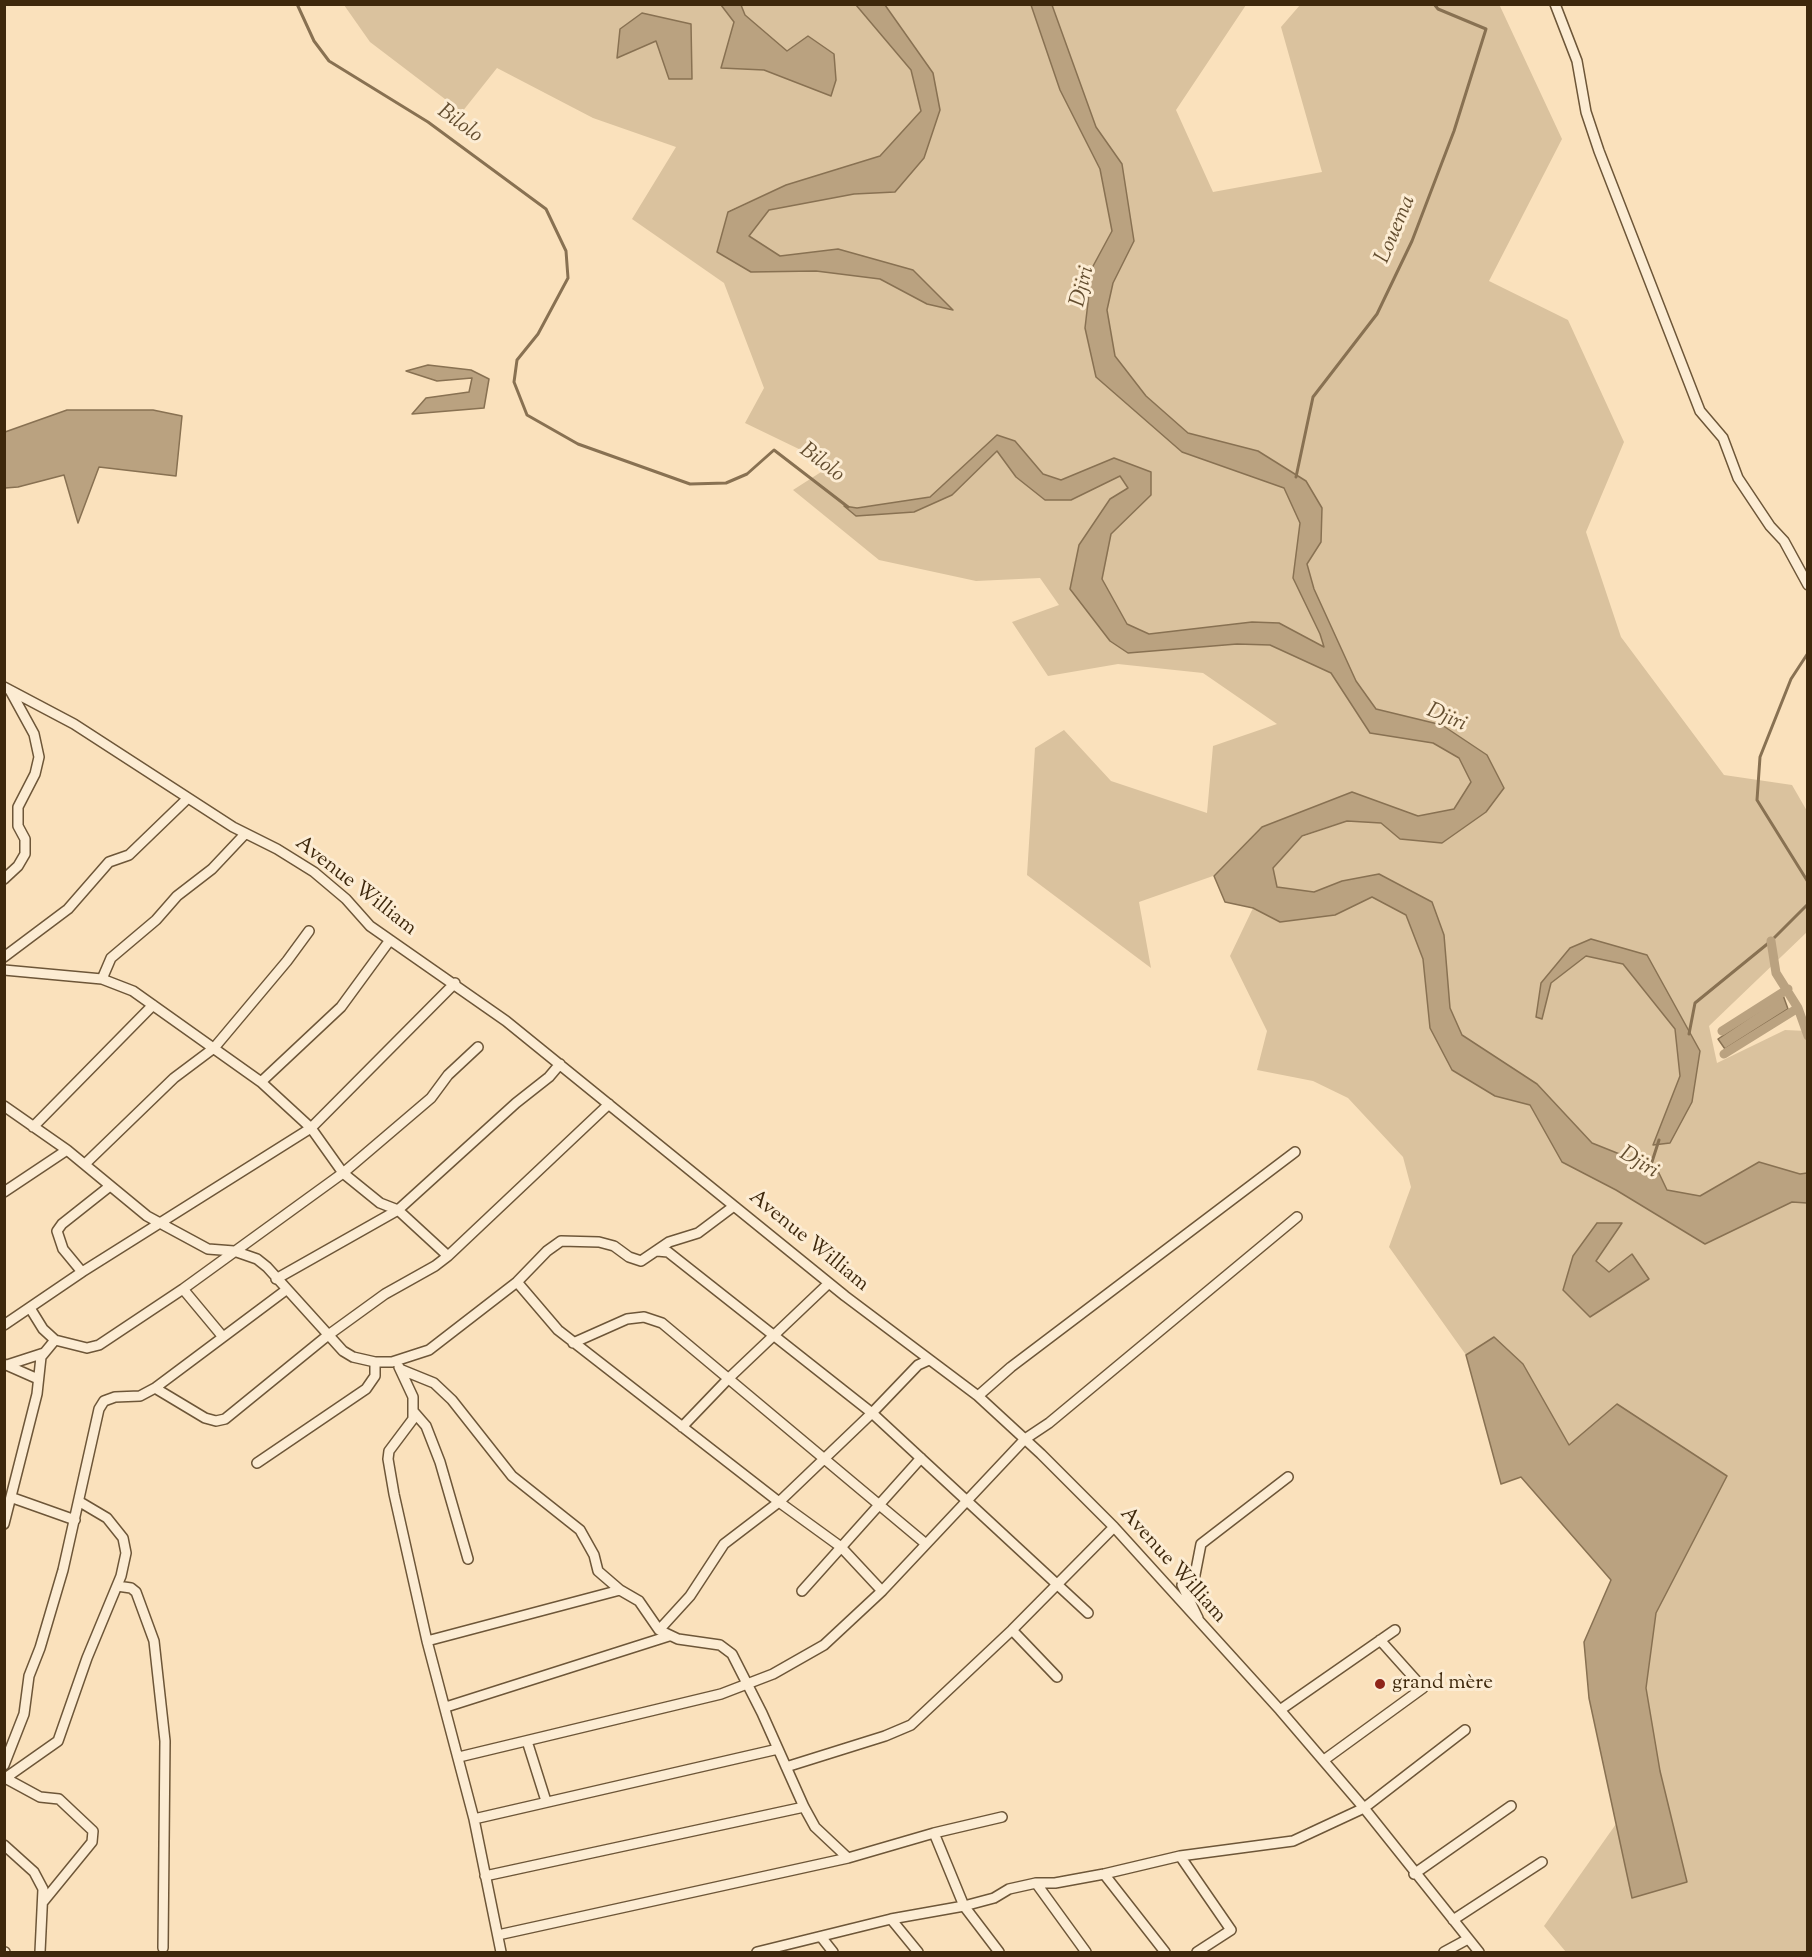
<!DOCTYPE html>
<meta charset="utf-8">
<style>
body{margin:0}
#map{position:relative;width:1812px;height:1957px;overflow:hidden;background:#fae1bc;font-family:"Sorts Mill Goudy",serif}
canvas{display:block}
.frame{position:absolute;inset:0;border:6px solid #3e280c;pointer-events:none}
</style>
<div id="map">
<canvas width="1812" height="1957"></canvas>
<div class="frame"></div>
</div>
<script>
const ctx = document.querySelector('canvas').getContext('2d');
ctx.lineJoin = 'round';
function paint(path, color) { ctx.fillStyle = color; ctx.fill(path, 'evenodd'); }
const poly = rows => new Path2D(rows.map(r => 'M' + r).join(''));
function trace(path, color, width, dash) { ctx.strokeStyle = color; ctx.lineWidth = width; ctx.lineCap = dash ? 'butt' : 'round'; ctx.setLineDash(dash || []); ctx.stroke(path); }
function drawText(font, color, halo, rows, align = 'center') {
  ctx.font = font + ' "Sorts Mill Goudy",serif'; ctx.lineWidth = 6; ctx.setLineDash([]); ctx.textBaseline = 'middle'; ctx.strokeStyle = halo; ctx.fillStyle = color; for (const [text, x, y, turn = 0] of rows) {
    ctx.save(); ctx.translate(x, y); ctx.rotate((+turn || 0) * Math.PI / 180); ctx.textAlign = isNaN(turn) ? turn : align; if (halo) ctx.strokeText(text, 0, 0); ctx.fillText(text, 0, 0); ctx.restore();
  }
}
paint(poly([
 [1499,4,1562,139,1489,281,1568,320,1624,442,1586,532,1621,637,1724,775,1792,785,1807,811,1807,932,1709,1026,1717,1063,1785,1030,1807,1031,1807,1173,1800,1174,1759,1162,1700,1196,1667,1190,1657,1169,1592,1143,1537,1084,1462,1035,1450,1008,1444,935,1342,881,1314,892,1277,887,1273,868,1302,837,1347,821,1381,823,1400,839,1504,787,1487,755,1442,725,1376,709,1356,681,1314,589,1307,564,1321,542,1322,508,1306,481,1258,451,1188,433,1146,396,1115,356,1107,310,1113,283,1134,241,1122,164,1096,127,1052,5,1246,5,1176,110,1213,192,1322,172,1281,27,1300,5],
 [1591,939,1647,955,1700,1051,1653,1144,1680,1076,1675,1029,1623,964,1586,956,1551,983,1542,1019,1541,983],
 [344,5,721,5,734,22,745,68,764,70,831,95,745,15,741,5,856,5,911,70,921,111,880,156,786,185,728,211,717,252,816,271,880,279,927,304,838,249,780,256,748,236,769,210,854,194,895,192,933,73,885,5,1031,5,1060,90,1100,169,1112,231,1092,268,1085,327,1096,377,1182,452,1284,488,1300,523,1293,578,1320,634,1324,648,1279,623,1252,622,1149,634,1127,624,1102,579,1111,534,1151,495,1114,458,1061,480,1043,474,1015,441,997,435,930,497,856,508,846,506,856,516,952,495,997,451,1016,477,1071,500,1120,476,1128,488,1110,499,1079,545,1128,653,1237,644,1270,645,1331,673,1370,733,1433,743,1459,758,1471,782,1454,809,1418,816,1352,792,1262,827,1213,876,1139,902,1151,968,1027,875,1035,748,1064,730,1111,781,1207,813,1213,746,1277,724,1203,673,1118,664,1048,676,1012,622,1059,605,1040,578,976,581,879,560,793,490,832,465,745,423,764,388,724,283,632,219,676,147,593,118,497,68,462,112,370,42],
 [691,24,669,78,656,41,618,58],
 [1372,897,1406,915,1423,959,1430,1028,1495,1096,1530,1105,1562,1162,1616,1190,1705,1244,1792,1202,1807,1203,1807,1952,1566,1952,1544,1926,1616,1824,1632,1898,1660,1771,1646,1688,1656,1613,1727,1476,1569,1445,1523,1364,1494,1338,1466,1355,1389,1247,1411,1187,1403,1157,1348,1098,1313,1081,1257,1070,1267,1031,1230,956,1253,908,1281,922,1335,915],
 [1597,1223,1621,1223,1595,1261,1609,1272,1563,1290,1573,1256]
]), '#dac29e');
const water = poly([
 [721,5,741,5,745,15,787,51,808,36,834,54,836,80,831,96,764,70,721,68,734,22,721,5],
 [856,5,885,5,933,73,940,110,924,158,895,192,854,194,769,210,749,236,780,256,838,249,913,270,953,310,927,304,880,279,816,271,751,272,717,252,728,212,786,185,880,156,921,111,911,70,856,5],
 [1031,5,1052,5,1096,127,1122,164,1134,241,1113,283,1107,310,1115,356,1146,396,1188,433,1258,451,1306,481,1322,508,1321,542,1307,564,1314,589,1356,681,1376,709,1442,725,1487,755,1504,788,1486,812,1442,843,1400,839,1381,823,1347,821,1302,836,1273,868,1277,887,1314,892,1342,881,1379,874,1432,902,1444,935,1450,1008,1462,1035,1537,1084,1592,1143,1657,1169,1667,1190,1700,1196,1759,1162,1800,1174,1807,1173,1807,1203,1792,1202,1705,1244,1616,1190,1562,1162,1530,1105,1495,1096,1452,1070,1430,1028,1423,959,1406,915,1372,897,1335,915,1280,922,1253,908,1225,902,1214,876,1262,827,1352,792,1418,816,1454,809,1471,782,1459,758,1433,743,1370,733,1331,673,1270,645,1237,644,1128,653,1110,641,1070,589,1079,545,1110,499,1128,488,1120,476,1071,500,1045,500,1016,477,997,451,952,495,914,512,856,516,844,506,857,508,930,497,997,435,1015,441,1043,474,1061,480,1114,458,1151,472,1151,495,1111,534,1102,579,1127,624,1149,634,1252,622,1279,623,1324,647,1320,634,1293,578,1300,523,1284,488,1182,452,1096,377,1085,328,1092,268,1112,231,1100,169,1060,90,1031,5],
 [642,13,691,24,692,79,669,79,656,41,617,58,620,29,642,13],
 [428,365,471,370,489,379,484,408,412,414,426,398,469,392,472,378,437,381,406,371,428,365],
 [67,410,153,410,182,416,176,476,99,467,78,523,64,475,18,487,5,488,5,432,67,410],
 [1591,939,1647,955,1700,1051,1692,1102,1670,1143,1653,1145,1680,1076,1675,1029,1623,964,1586,956,1551,983,1542,1019,1536,1017,1541,983,1570,948,1591,939],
 [1783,995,1788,1009,1725,1049,1718,1039,1783,995],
 [1597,1223,1622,1223,1596,1261,1609,1272,1632,1254,1649,1279,1590,1317,1563,1290,1573,1256,1597,1223],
 [1494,1337,1523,1364,1569,1445,1617,1404,1727,1476,1656,1613,1646,1688,1660,1771,1687,1882,1632,1898,1589,1698,1584,1642,1611,1580,1521,1477,1501,1484,1466,1355,1494,1337]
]);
paint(water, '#baa280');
trace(water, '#887152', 1.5);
trace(poly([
 [297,4,314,41,329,61,428,122,546,209,566,251,568,278,538,334,517,360,514,382,527,415,578,444,690,484,726,483,747,474,774,450,848,507],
 [1296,477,1313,397,1377,314,1412,241,1454,131,1486,29,1438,9,1434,4],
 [1808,653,1791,679,1760,757,1757,800,1808,882],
 [1689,1034,1695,1003,1771,941,1808,904],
 [1650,1168,1659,1140]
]), '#887152', 3);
trace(poly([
 [1771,941,1776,973,1798,1008,1808,1036],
 [1722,1031,1788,989],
 [1724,1054,1798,1008]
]), '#baa280', 9);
const street = poly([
 [1555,4,1577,61,1586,112,1599,151,1700,411,1723,438,1738,478,1770,526,1784,541,1808,585],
 [4,687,74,724,233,827,277,849,314,872,346,899,370,926,506,1021,845,1296,978,1396,1041,1454,1114,1527,1280,1710,1364,1808,1479,1952],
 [4,879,18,866,25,854,25,839,18,826,18,807,35,774,39,757,34,734,11,692],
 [4,957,68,909,109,862,129,855,188,798],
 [4,970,102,979,133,991,261,1082,311,1128,343,1173,380,1203,398,1210,448,1256],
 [102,979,111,958,156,920,177,896,212,869,245,834],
 [261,1082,341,1007,390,940],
 [4,1106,67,1150,147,1216,208,1249,234,1251,257,1259,267,1267,343,1351,353,1357,375,1362,392,1362,429,1350,517,1282,547,1251,561,1241,599,1242,614,1246,629,1257,641,1261,669,1242,698,1233,734,1206],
 [33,1127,153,1005],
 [85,1164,174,1078,214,1048,287,961,309,931],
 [4,1192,67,1150],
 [657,1251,668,1252,872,1413,1088,1613],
 [82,1272,63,1249,57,1231,62,1224,110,1186],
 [276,1279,398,1210,516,1103,549,1077,560,1064],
 [517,1282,558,1330,779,1502,841,1547,882,1591],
 [183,1289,223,1337],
 [30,1308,43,1329,55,1340,87,1348,99,1345,183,1289,343,1173,431,1098,448,1075,478,1047],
 [4,1325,82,1272,311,1128,455,983],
 [573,1343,627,1319,644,1317,662,1323,926,1544],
 [4,1364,38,1379],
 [7,1365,44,1353],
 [399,1367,413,1397,413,1419,389,1451,388,1459,394,1494,427,1641,474,1819,501,1952],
 [402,1370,434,1383,452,1400,512,1476,580,1530,594,1555,598,1571,620,1590,639,1601,659,1630,678,1639,720,1645,732,1654,762,1713,804,1807,815,1827,848,1858],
 [155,1388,286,1290],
 [978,1396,1011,1367,1295,1152],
 [413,1411,426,1426,440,1462,468,1559],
 [682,1427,729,1378,829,1283],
 [257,1463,366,1389,375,1376,375,1362],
 [13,1498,75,1520],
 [4,1524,37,1394,41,1357,55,1340],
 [117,1586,131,1588,136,1592,154,1641,165,1741,163,1948],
 [802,1591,921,1458],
 [1198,1618,1182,1585,1194,1580,1201,1544,1288,1477],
 [659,1630,690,1596,724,1544,779,1502,872,1413,918,1365,929,1360],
 [1012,1630,1057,1677],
 [427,1641,620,1590],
 [446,1707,669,1636],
 [1280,1710,1395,1630],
 [527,1741,546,1801],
 [459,1757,721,1694,773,1674,824,1645,882,1591,1025,1439,1049,1423,1297,1217],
 [1324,1760,1423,1688,1380,1640],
 [4,1765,24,1714,29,1676,40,1648,63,1570,99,1409,104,1401,115,1397,140,1396,155,1388,205,1418,216,1421,225,1419,327,1336,385,1294,435,1266,448,1256,609,1104],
 [786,1767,885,1736,911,1725,1012,1630,1114,1527],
 [5,1778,40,1797,59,1799,93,1831,92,1842,43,1902],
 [4,1779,58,1741,87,1658,121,1576,126,1553,123,1538,107,1518,80,1502],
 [474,1819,778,1749],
 [934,1833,964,1906,999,1952],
 [4,1845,34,1872,43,1889,40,1952],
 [1180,1856,1231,1930,1197,1952],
 [1104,1874,1165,1952],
 [1414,1874,1511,1806],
 [485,1876,804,1807],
 [1036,1883,1086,1952],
 [891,1919,918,1952],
 [1453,1920,1542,1862],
 [498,1935,848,1858,934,1833,1002,1817],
 [822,1938,833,1952],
 [4,1952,5,1952],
 [757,1952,891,1919,964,1906,994,1898,1009,1889,1036,1883,1055,1883,1104,1874,1180,1856,1293,1841,1364,1808,1465,1730],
 [1444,1952,1468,1939]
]);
trace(street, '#6d5638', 12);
trace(street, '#fcecd3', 9);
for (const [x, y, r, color] of [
 [1380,1684,6,"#8f2418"]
]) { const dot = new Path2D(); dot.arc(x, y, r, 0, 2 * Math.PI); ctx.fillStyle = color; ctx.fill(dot); trace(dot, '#fcecd3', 2); }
drawText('21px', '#3e280c', '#fcecd3', [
 ["Avenue William",355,887,38],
 ["Avenue William",808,1242,39],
 ["Avenue William",1172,1566,48]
]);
drawText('21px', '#3e280c', '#fcecd3', [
 ["grand mère",1392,1684]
], 'left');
drawText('italic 22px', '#634d2f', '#fcecd3', [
 ["Bilolo",459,125,36],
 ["Louema",1397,230,-67],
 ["Djiri",1084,287,-76],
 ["Bilolo",821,464,37],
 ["Djiri",1446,719,23],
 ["Djiri",1638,1164,31]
]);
</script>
